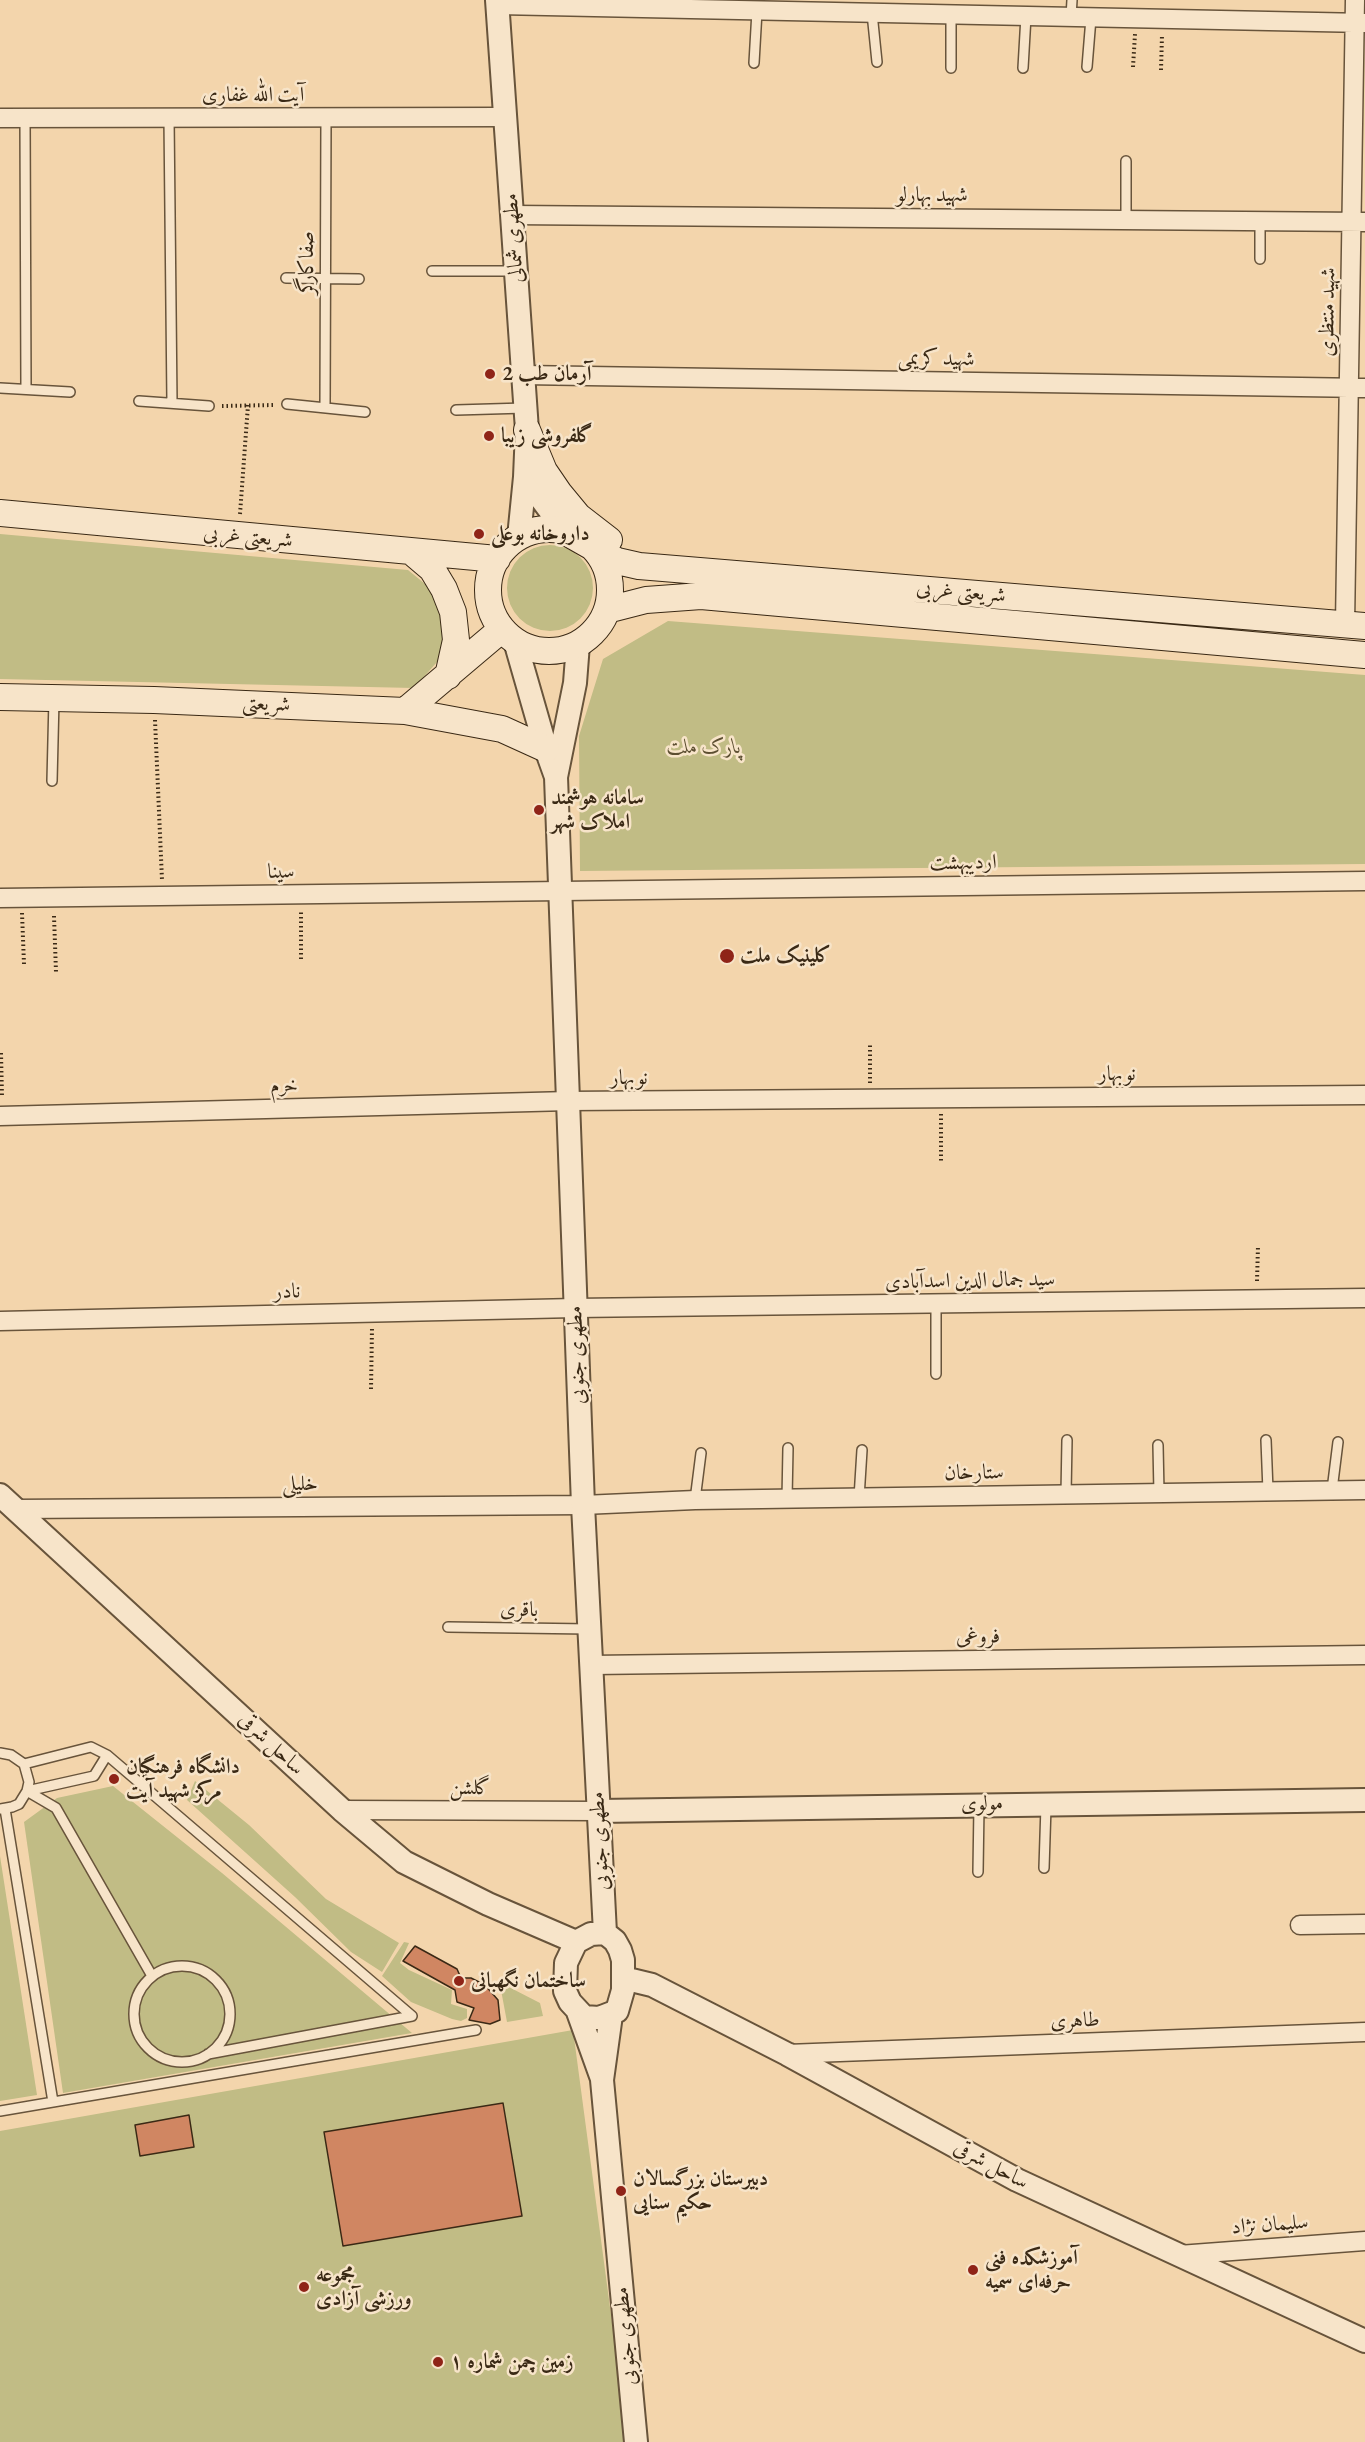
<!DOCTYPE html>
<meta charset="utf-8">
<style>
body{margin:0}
canvas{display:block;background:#f3d5ac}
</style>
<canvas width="1365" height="2442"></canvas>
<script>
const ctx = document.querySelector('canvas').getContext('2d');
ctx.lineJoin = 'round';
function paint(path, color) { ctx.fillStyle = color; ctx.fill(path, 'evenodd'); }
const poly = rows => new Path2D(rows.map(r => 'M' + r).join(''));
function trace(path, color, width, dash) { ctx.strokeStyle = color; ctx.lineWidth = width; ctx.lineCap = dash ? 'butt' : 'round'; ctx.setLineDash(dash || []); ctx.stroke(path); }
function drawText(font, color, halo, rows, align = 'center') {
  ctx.font = font + ' "EB Garamond",Amiri,serif'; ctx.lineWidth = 5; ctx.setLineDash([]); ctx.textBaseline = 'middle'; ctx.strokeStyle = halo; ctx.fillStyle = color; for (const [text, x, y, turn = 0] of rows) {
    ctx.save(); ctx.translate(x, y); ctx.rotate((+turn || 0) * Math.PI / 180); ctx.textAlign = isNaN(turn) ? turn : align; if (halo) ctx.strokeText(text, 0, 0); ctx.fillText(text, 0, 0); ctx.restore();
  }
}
paint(poly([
 [0,534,408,570,446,601,445,653,414,688,0,679],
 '507 588a43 43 0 1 1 86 0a43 43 0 1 1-86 0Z',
 [668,621,1365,675,1365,864,580,871,579,736,603,659],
 [195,1781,249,1825,326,1899,399,1943,382,1972,351,1952,295,1897,187,1800],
 [113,1786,222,1873,412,2033,63,2093,24,1822,57,1798],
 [0,1856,37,2095,0,2101],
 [404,1942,409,1943,400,1963,409,1970,452,1990,451,2004,467,2009,467,2018,461,2021,452,2019,411,2002,382,1976],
 [503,1984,540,2003,543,2016,507,2022,501,1990],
 [573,2030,628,2442,0,2442,0,2131]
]), '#c1bc85');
const building = poly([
 [415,1946,457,1969,461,1978,471,1978,485,1985,498,2000,500,2020,490,2024,469,2020,474,2008,457,2002,455,1990,403,1961,415,1946],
 [503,2103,522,2216,343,2246,324,2132,503,2103],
 [189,2115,194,2147,140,2156,135,2125,189,2115]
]);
paint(building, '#d08662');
trace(building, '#3a2915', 1.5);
const service = poly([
 [872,13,877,62],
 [1071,17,1072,0],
 [754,63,757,11],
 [1087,67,1091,18],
 [951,68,951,14],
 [1023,68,1026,16],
 [25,118,26,389],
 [169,118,172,403],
 [1126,161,1126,220],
 [1260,259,1260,221],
 [432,271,516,271],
 [286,278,359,279],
 [0,388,70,392],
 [139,401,209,406],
 [287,404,365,412],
 [325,408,326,117],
 [456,410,525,408],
 [52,781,54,699],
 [936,1374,936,1304],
 [1266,1440,1268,1491],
 [1158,1445,1159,1493],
 [1332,1490,1338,1442],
 [1066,1494,1067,1440],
 [859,1498,862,1450],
 [787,1499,788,1448],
 [695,1500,701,1453],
 [448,1627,589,1629],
 [0,1753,11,1755,24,1764,29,1782,27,1791,19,1804,12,1807,0,1809],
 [24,1764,91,1747,107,1755,412,2016],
 [27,1791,56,1808,152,1976],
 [27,1791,94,1776,107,1755],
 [5,1809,53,2102],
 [1044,1868,1046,1806],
 [978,1872,979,1806],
 '134 2014a48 48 0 1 1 96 0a48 48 0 1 1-96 0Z',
 [208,2054,412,2016],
 [0,2111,476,2030]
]);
const minor = poly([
 [498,5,1365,23],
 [0,118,505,117],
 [512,215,1365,222],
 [523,375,1365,388],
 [1345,624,1355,0],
 [0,898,1365,881],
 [0,1116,569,1101,1365,1095],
 [0,1321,575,1308,1365,1298],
 [17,1509,583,1505,695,1500,1365,1490],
 [592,1665,1365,1655],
 [342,1810,599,1811],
 [1300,1925,1365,1924],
 [787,2054,1365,2032],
 [1179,2255,1365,2241]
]);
const tertiary = poly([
 [497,0,527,430,525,477],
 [519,537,525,477,566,532],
 [515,641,546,749,556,777,575,683,578,644],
 [556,777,583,1505,605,1933],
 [0,1495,342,1810,404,1862,488,1904,576,1942],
 [599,1811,1365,1800],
 [605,1933,615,1941,620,1950,623,1960,623,1990,617,2011,599,2018,584,2017,570,2002,565,1991,566,1963,576,1942,591,1934,605,1933],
 [623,1978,652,1985,787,2054,1017,2180,1365,2341],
 [578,2012,601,2076],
 [611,2015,602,2080,636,2442]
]);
const secondary = poly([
 [527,430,544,471,559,493,578,516,609,540],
 [0,513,497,559],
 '488 590a61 61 0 1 1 122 0a61 61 0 1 1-122 0Z',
 [566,532,617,561,639,566,1365,626],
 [412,552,432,569,444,589,453,612,456,640,448,676],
 [607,610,646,600,701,596,1365,655],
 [0,697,154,700,405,711,502,629],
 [405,711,502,729,546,749]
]);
trace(service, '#68543b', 12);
trace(minor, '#68543b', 21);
trace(tertiary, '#68543b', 26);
trace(secondary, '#3a2915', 28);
trace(poly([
 [1133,67,1135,34],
 [1161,70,1162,35],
 [222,406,274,405],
 [240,514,248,405],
 [155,720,162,880],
 [22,913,24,964],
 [54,916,56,972],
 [301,959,301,912],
 [1,1053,2,1097],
 [870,1083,870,1044],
 [941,1114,941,1161],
 [1257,1281,1258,1246],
 [371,1389,372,1328]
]), '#3a2915', 4, [1.5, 3]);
trace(service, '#f7e4c9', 9);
trace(minor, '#f7e4c9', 18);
trace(tertiary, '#f7e4c9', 22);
trace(secondary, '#f7e4c9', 26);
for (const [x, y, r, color] of [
 [490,374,6,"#8f2418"],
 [489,436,6,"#8f2418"],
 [479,534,6,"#8f2418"],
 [539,810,6,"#8f2418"],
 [727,956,8,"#8f2418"],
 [114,1779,6,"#8f2418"],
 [459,1981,6,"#8f2418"],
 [621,2191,6,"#8f2418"],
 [973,2270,6,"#8f2418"],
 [304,2287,6,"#8f2418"],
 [438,2362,6,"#8f2418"]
]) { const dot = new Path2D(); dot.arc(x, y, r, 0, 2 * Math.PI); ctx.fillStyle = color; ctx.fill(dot); trace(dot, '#f7e4c9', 2); }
drawText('21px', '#3a2915', '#f7e4c9', [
 ["آیت الله غفاری",253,95],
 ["شهید بهارلو",932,195],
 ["مطهری شمالی",514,238,-94],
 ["صفاکارگر",307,263,-90],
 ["شهید منتظری",1328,312,-89],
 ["شهید کریمی",936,359,1],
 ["شریعتی غربی",248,537,5],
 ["شریعتی غربی",961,592,5],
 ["شریعتی",266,704,2],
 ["اردیبهشت",963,863,-1],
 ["سینا",281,872,-1],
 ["نوبهار",1117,1074],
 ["نوبهار",629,1078],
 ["خرم",284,1086,-2],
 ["سید جمال الدین اسدآبادی",970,1281,-1],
 ["نادر",287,1292,-1],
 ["مطهری جنوبی",577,1355,-92],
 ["ستارخان",974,1473,-1],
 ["خلیلی",300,1484],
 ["باقری",519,1610,1],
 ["فروغی",978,1637,-1],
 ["ساحل شرقی",271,1744,43],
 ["گلشن",470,1788],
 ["مولوی",982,1804,-1],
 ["مطهری جنوبی",600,1841,-93],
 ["طاهری",1075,2021,-2],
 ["ساحل شرقی",991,2165,28],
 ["سلیمان نژاد",1270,2225,-4],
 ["مطهری جنوبی",626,2336,-95]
]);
drawText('bold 21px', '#3a2915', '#f7e4c9', [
 ["آرمان طب 2",502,374],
 ["گلفروشی زیبا",501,436],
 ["داروخانه بوعلی",491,534],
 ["سامانه هوشمند",551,798],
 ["املاک شهر",551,822],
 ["کلینیک ملت",740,956],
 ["دانشگاه فرهنگیان",126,1767],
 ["مرکز شهید آیت",126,1791],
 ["ساختمان نگهبانی",471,1981],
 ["دبیرستان بزرگسالان",633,2179],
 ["حکیم سنایی",633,2203],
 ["آموزشکده فنی",985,2258],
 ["حرفه‌ای سمیه",985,2282],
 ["مجموعه",316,2275],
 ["ورزشی آزادی",316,2299],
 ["زمین چمن شماره ۱",450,2362]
], 'left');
drawText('italic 21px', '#5c4e31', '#f7e4c9', [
 ["پارک ملت",704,747]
]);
</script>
